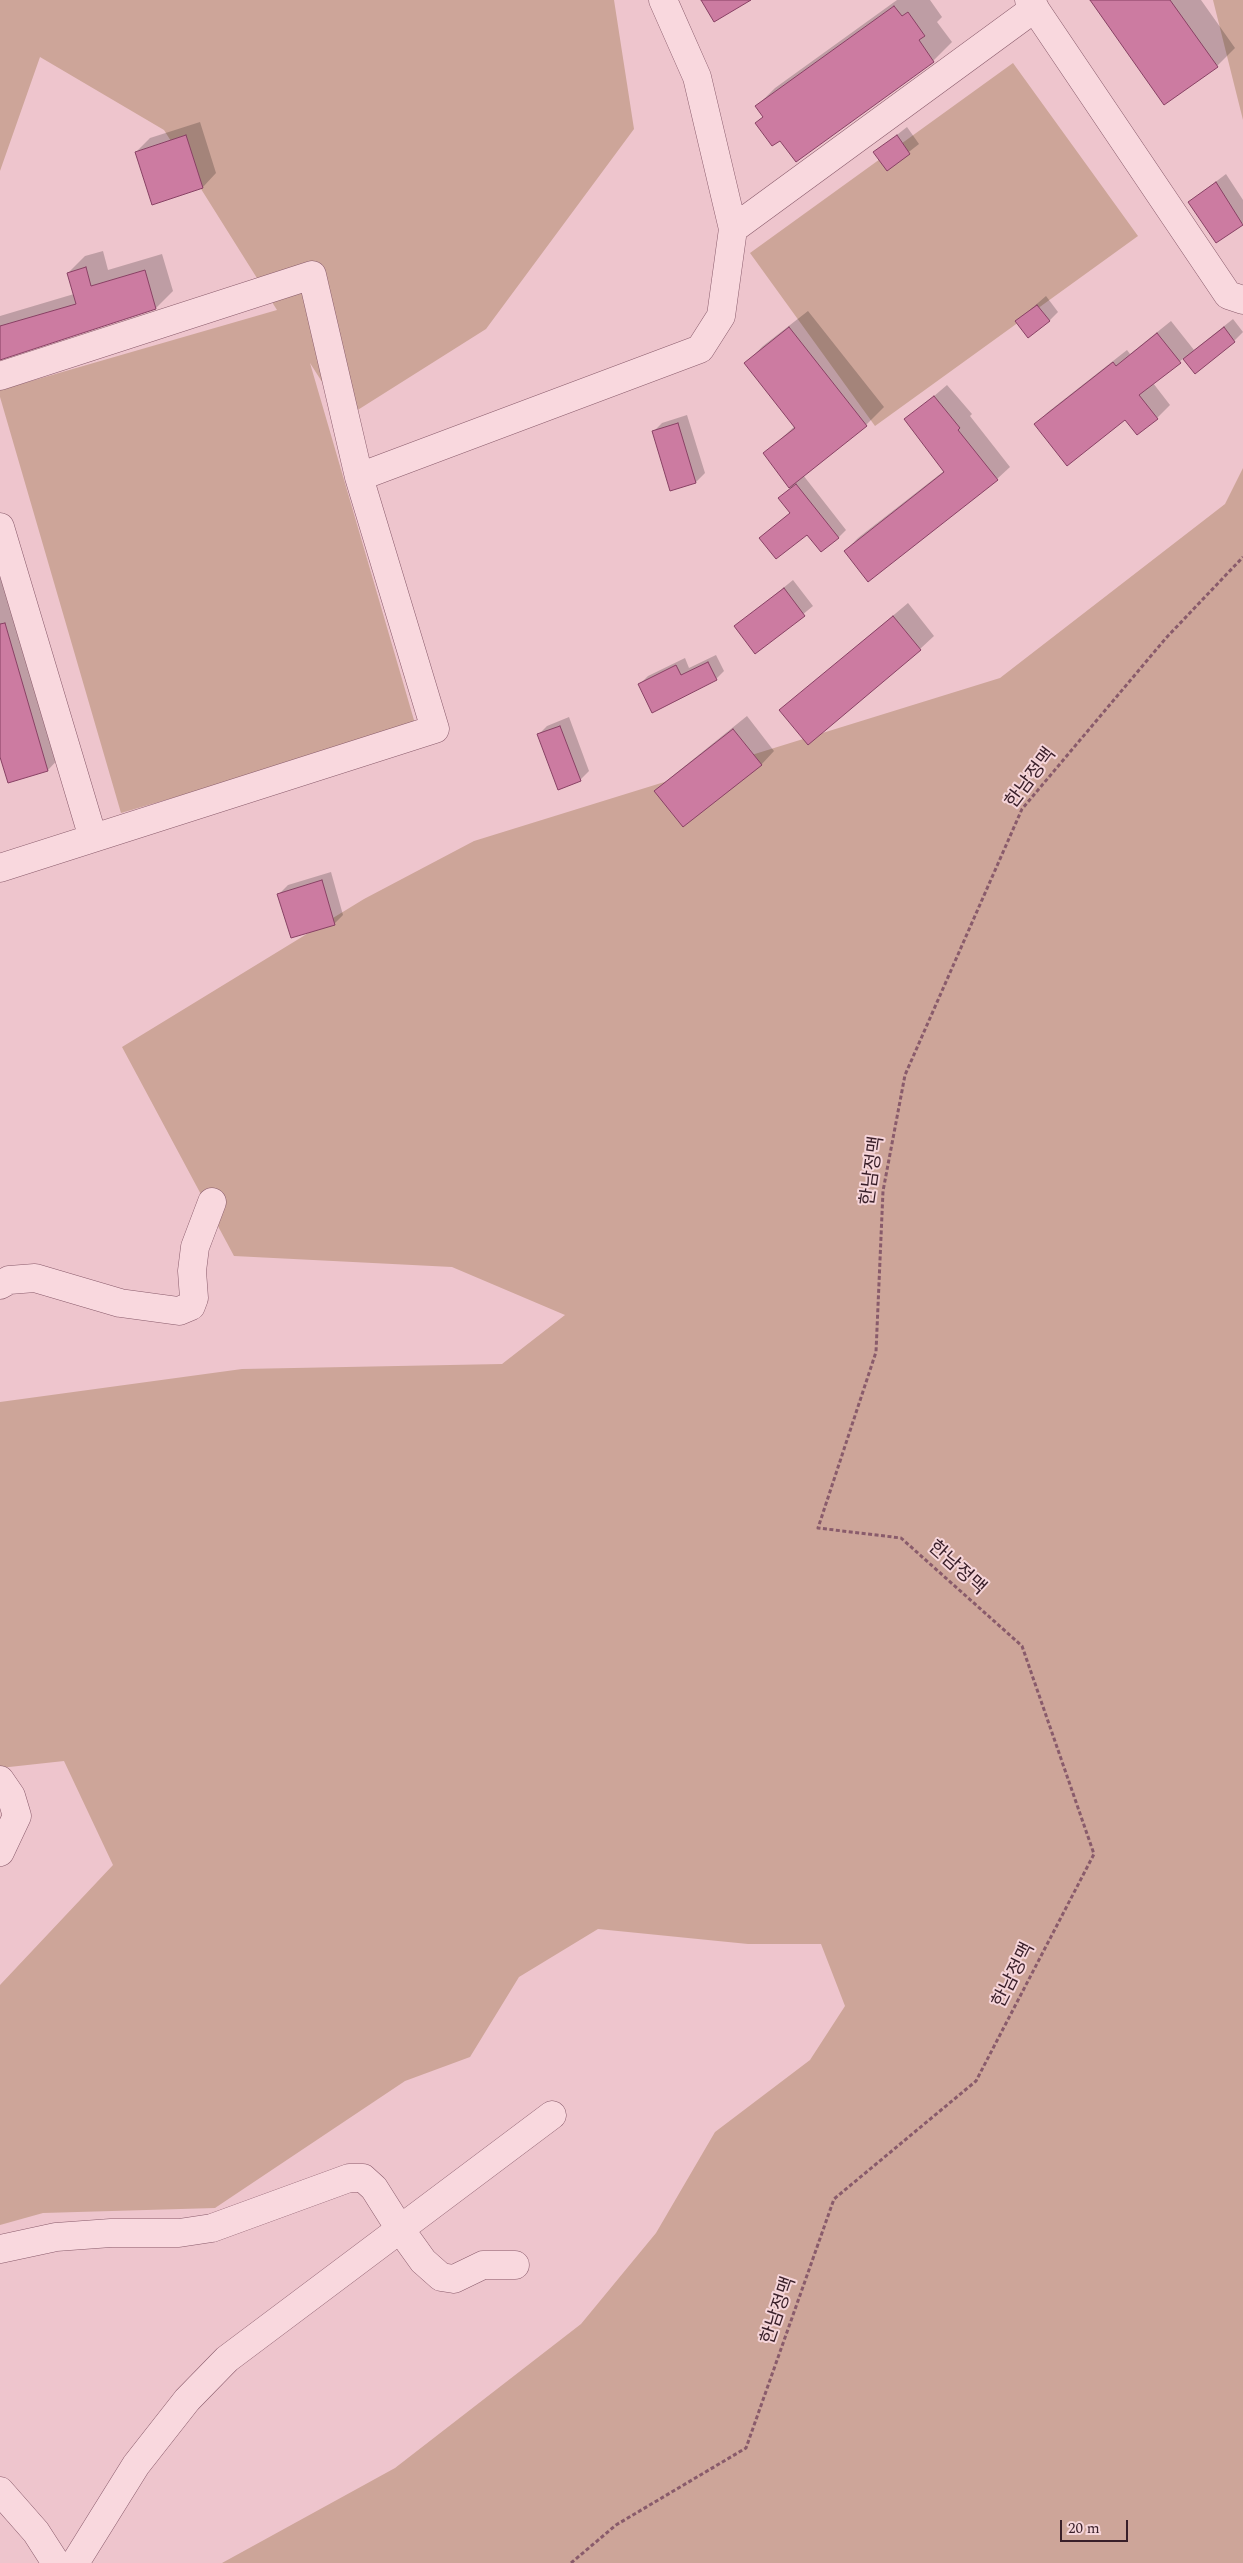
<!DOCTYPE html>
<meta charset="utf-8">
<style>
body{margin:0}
#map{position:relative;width:1243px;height:2563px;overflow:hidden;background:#eec5cd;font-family:Spectral,serif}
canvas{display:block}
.scale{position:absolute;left:1060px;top:2520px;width:68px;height:22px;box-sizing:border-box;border:2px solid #391f29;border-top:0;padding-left:6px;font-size:15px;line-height:18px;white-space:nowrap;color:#391f29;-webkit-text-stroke:4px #f6d5da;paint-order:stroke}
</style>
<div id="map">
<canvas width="1243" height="2563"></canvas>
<div class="scale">20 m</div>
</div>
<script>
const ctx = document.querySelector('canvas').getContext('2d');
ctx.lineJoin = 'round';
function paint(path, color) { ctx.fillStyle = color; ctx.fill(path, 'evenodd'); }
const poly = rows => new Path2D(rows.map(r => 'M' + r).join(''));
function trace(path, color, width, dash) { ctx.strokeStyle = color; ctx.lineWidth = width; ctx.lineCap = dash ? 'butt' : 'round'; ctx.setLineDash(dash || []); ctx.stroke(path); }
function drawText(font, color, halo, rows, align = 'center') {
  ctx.font = font + ' Spectral,"Noto Sans KR",serif'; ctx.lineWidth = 4; ctx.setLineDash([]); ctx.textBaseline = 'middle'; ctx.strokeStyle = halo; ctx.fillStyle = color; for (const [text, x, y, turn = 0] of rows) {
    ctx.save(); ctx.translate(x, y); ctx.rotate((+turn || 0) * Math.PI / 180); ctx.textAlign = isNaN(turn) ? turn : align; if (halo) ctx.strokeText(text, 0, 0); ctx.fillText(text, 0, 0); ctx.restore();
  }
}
paint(poly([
 [0,0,614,0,634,129,486,329,345,418,310,363,416,727,121,813,0,397,0,390,277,310,164,130,40,57,0,171],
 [1213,0,1243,0,1243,120],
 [1013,63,1138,236,875,426,750,253],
 [1243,468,1243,2563,222,2563,395,2468,581,2324,656,2233,715,2132,810,2060,845,2006,821,1944,748,1944,598,1929,519,1977,470,2057,405,2081,215,2208,43,2213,0,2225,0,1985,113,1865,64,1761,0,1768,0,1402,242,1369,502,1364,565,1315,452,1267,234,1256,122,1047,364,899,474,841,1000,678,1225,504]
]), '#cda599');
paint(poly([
 [897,0,930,0,942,17,937,22,952,42,933,61,796,160,780,139,757,123,764,116,757,106,775,88],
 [1101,0,1201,0,1235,48,1217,66],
 [200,122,216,173,203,187,136,152,150,138],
 [907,127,919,144,887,169,875,152],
 [1226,174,1243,200,1243,223,1216,242,1189,202],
 [103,251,108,270,162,254,173,291,156,308,0,358,0,316,74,294,68,273,85,256],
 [1046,296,1058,312,1049,321,1016,322],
 [808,311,884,407,866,425,803,475,846,530,838,538,807,533,761,538,791,512,780,498,790,488,765,453,795,426,746,363,763,346],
 [1233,319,1243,332,1234,341,1195,372,1184,358,1153,383,1170,405,1157,418,1036,424,1048,412,1127,350,1130,354,1171,321,1194,350],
 [947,385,972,414,970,416,1010,467,997,479,845,551,858,538,944,471,906,420],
 [687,415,705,473,696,482,653,432,662,423],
 [0,532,64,753,48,770,0,753],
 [793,580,813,606,756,653,735,627],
 [908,603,934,636,920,649,781,710],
 [716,655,724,671,716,679,640,684,648,676,685,658,689,668],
 [747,716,774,751,761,765,656,791,670,778],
 [569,717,589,771,580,780,538,735,547,726],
 [331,872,343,915,334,924,279,894,288,885]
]), '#0003');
const building = poly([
 [701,0,751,0,714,22,701,0],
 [1090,0,1170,0,1218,67,1164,105,1090,0],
 [894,6,902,16,908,12,925,36,919,40,934,62,796,162,780,141,772,146,755,123,763,117,755,106,894,6],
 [186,135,203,188,152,205,135,152,186,135],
 [897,135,910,154,887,171,873,152,897,135],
 [1216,182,1243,225,1216,243,1188,202,1216,182],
 [86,267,91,286,145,270,156,309,0,360,0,326,76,304,67,273,86,267],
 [1037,305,1050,321,1028,338,1015,321,1037,305],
 [789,327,867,426,789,488,763,453,795,428,744,363,789,327],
 [1224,327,1235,342,1195,374,1183,359,1224,327],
 [1157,333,1181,363,1139,395,1158,419,1137,435,1125,420,1067,466,1034,424,1113,362,1116,366,1157,333],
 [934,396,960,428,958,430,998,480,868,582,844,551,944,472,904,419,934,396],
 [678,423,696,483,670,491,652,431,678,423],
 [796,484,839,538,821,552,807,535,776,559,759,538,790,513,778,498,796,484],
 [784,588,805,616,755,654,734,626,784,588],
 [893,616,921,650,808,745,779,710,893,616],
 [5,623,48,771,8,783,0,757,0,624,5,623],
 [708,662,717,680,652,713,638,684,676,665,681,675,708,662],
 [560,726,581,781,558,790,537,734,560,726],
 [733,729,762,765,683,827,654,791,733,729],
 [322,880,335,925,291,938,277,894,322,880]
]);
paint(building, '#cc7ba1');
trace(building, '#884164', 1);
const minor = poly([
 [1029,0,1228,295,1243,300],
 [733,229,1035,8],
 [0,376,312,275,359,477,435,729,0,868],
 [359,477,700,349,721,316,733,229,697,77,663,0],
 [0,527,93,838],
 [0,1285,9,1280,35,1278,120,1303,179,1311,191,1306,194,1298,192,1271,195,1247,212,1202],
 [0,1780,11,1796,17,1816,0,1852],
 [0,2249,56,2237,111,2233,179,2233,212,2228,349,2178,363,2178,374,2188,400,2229,423,2261,441,2277,454,2279,483,2265,515,2265],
 [0,2491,36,2532,56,2563],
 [75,2563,136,2465,187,2400,227,2359,552,2115]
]);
trace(minor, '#895b6b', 29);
trace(poly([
 [571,2563,616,2525,746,2448,834,2199,976,2081,1094,1854,1022,1646,901,1538,818,1528,876,1352,883,1191,905,1075,1022,809,1166,638,1243,557]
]), '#895b6b', 3, [4, 2.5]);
trace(minor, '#f9d8de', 28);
drawText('19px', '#391f29', '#f6d5da', [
 ["한남정맥",1032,779,-53],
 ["한남정맥",874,1171,-82],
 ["한남정맥",956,1569,42],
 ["한남정맥",1015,1976,-63],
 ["한남정맥",780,2311,-71]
]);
</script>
